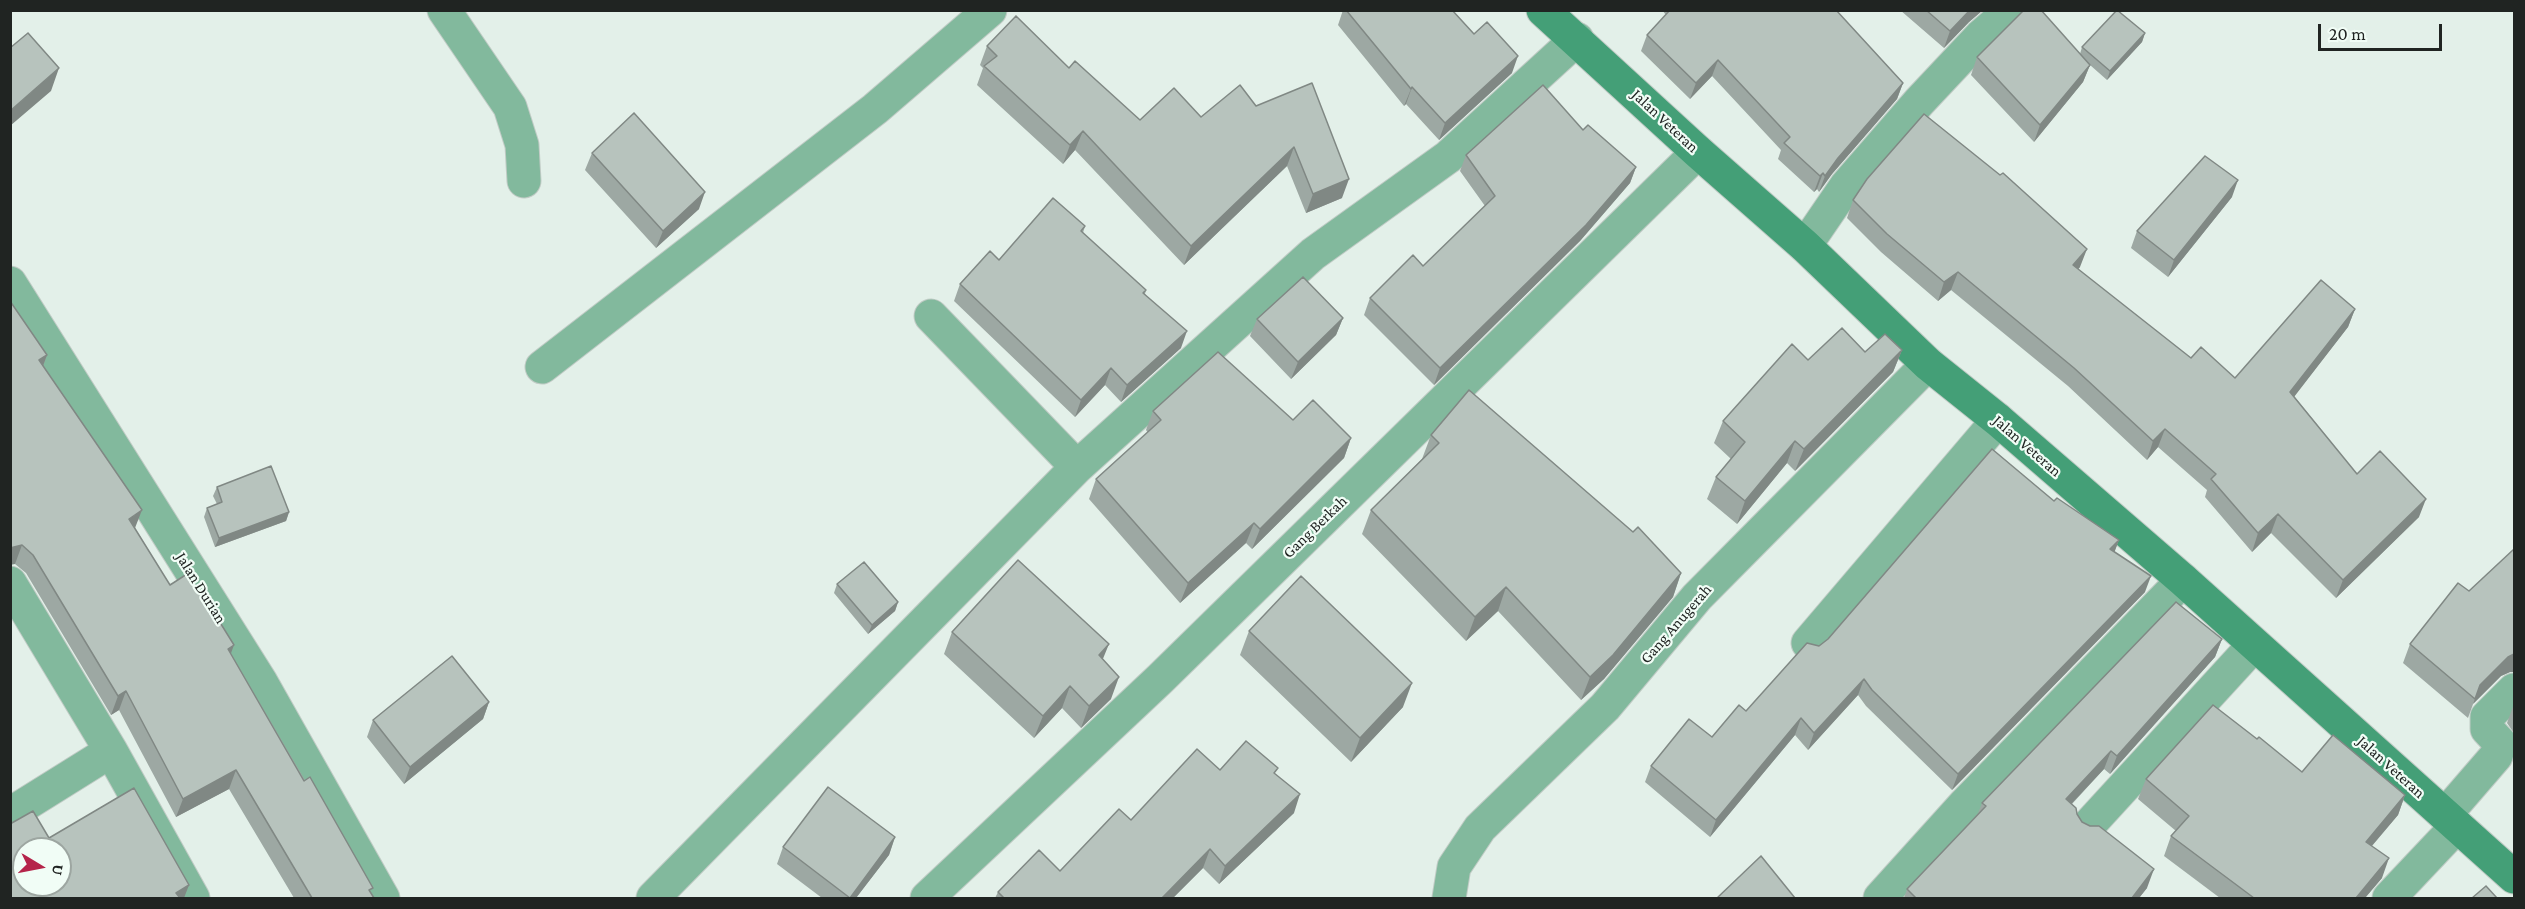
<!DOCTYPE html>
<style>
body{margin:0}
#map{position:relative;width:2525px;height:909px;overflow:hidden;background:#e3f0e9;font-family:"Crimson Pro",serif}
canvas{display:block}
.frame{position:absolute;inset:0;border:12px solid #202422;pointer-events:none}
.north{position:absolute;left:12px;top:837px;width:60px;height:60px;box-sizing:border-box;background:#f1fdf6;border:2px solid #9da6a1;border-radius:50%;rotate:100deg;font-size:16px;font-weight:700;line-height:24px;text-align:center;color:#202422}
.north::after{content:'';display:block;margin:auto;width:21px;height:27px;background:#b5244a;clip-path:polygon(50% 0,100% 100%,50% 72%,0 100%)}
.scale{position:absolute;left:2318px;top:24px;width:124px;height:27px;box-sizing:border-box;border:3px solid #202422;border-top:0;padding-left:8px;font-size:18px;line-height:21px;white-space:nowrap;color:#202422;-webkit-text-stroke:4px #f1fdf6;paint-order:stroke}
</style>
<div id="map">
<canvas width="2525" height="909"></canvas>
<div class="frame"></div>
<div class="north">U</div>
<div class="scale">20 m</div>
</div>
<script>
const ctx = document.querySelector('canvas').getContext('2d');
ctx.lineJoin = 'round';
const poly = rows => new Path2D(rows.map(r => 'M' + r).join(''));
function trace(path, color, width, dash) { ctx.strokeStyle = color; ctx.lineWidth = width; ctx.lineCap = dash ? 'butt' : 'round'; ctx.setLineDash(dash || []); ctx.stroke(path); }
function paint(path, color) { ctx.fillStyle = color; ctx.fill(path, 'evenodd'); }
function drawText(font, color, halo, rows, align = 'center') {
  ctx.font = font + ' "Crimson Pro",serif'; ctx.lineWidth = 4.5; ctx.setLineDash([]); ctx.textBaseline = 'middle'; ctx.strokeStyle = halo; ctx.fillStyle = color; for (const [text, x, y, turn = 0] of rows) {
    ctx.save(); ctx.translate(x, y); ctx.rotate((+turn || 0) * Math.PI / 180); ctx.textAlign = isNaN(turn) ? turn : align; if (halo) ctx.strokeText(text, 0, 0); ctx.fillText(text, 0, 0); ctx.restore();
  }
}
const street = poly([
 [444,10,510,107,522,145,524,181],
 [1805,246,1846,186,1919,102,1981,36,2011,10],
 [10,283,261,682,383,898],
 [931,316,1077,467],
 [542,367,875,109,990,10],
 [10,583,111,751,193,898],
 [1808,643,1998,420],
 [10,814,111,751],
 [2445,815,2496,756,2500,743,2487,729,2487,717,2514,690],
 [2088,826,2254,645],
 [653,898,1077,467,1313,254,1448,157,1577,39],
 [927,898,1160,679,1698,152],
 [1449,898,1454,867,1480,828,1605,707,1697,597,1928,364],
 [1880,898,1964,805,2183,580],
 [2389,898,2457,826]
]);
const secondary = poly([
 [1543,10,1698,152,1805,246,1928,364,1998,420,2183,580,2514,877]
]);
trace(street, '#c0cbc5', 35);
trace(secondary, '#c0cbc5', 35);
trace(street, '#82b99d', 33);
trace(secondary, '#449f77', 33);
paint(poly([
 [1343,10,1452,10,1474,34,1512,73,1439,140,1406,104,1404,106,1338,25],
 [1662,10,1836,10,1903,83,1897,99,1832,174,1819,192,1817,189,1814,192,1778,159,1781,150,1712,76,1690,99,1641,51,1647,35,1666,15],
 [1900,10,1983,10,1969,22,1944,48],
 [2145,33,2142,42,2107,80,2090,65,2083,82,2034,142,1971,75,1977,57,2080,54,2082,47],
 [987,46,1069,68,1140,120,1201,117,1256,106,1342,198,1306,213,1287,166,1184,265,1075,150,1063,164,977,85,983,68,980,65],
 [1583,130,1636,167,1630,183,1580,241,1434,385,1364,315,1370,298,1423,266,1485,206,1460,171,1466,155],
 [592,153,699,209,656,248,585,170],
 [2232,197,2168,277,2131,248,2137,231],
 [1853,200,2080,267,2078,269,2191,358,2235,378,2355,309,2348,327,2294,396,2357,474,2419,517,2336,598,2271,533,2252,552,2205,497,2207,490,2158,447,2147,460,2068,386,1951,290,1938,301,1881,252,1847,218],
 [1085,226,1083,233,1146,290,1145,294,1181,348,1121,402,1105,385,1075,417,954,301,960,284,999,260],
 [10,301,47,355,43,366,135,528,170,585,231,654,374,898,294,898,229,789,176,817,119,710,111,715,26,573,15,564],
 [1343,318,1336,335,1291,379,1250,336,1257,319],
 [1902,350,1893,372,1795,471,1787,463,1737,524,1707,499,1716,477,1731,459,1714,443,1723,421,1865,352],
 [1153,411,1293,420,1351,438,1344,458,1252,549,1246,543,1180,603,1089,499,1096,479,1148,433,1146,430],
 [1431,435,1681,573,1673,597,1604,679,1581,700,1498,611,1466,641,1362,534,1371,510,1422,459],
 [217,487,289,512,286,521,215,547,204,517,207,508,217,504,213,496],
 [2054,501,2119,540,2114,552,2145,592,1952,790,1866,706,1858,695,1808,750,1795,735,1710,837,1645,782,1651,766,1712,737,1746,711,1819,646],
 [837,584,898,602,895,611,868,634,834,593],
 [2469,591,2514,672,2510,672,2501,676,2473,704,2468,718,2403,663,2410,644],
 [1249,631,1403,707,1351,762,1240,655],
 [952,632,1103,660,1111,699,1081,728,1062,708,1034,738,944,654],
 [2222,639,2215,657,2110,774,2104,769,2072,804,2082,822,2147,888,2139,898,1904,898,1907,889,1977,816,1982,803],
 [489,702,483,719,404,784,367,737,373,720],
 [2514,704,2514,733,2507,723],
 [2257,739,2302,772,2405,795,2398,815,2372,846,2382,878,2365,898,2220,898,2164,856,2171,836,2176,831,2138,799,2146,779],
 [1220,770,1276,774,1294,813,1219,884,1203,868,1173,898,995,898,998,892,1060,871,1131,820],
 [895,837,889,855,856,898,822,898,777,864,783,847]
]), '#9da8a3');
paint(poly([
 [1970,10,1983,10,1969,22,1944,48,1950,31],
 [2145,33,2142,42,2107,80,2110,71],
 [1518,56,1512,73,1439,140,1445,123],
 [1718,60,1712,76,1690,99,1696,83],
 [2090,65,2083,82,2034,142,2040,125],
 [59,68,51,91,10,126,10,111],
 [1903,83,1897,99,1832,174,1819,192,1825,176,1838,158],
 [1412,87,1406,104,1404,106,1411,89],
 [1083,131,1075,150,1063,164,1070,145],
 [1294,147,1287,166,1184,265,1191,246],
 [1636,167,1630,183,1580,241,1434,385,1440,368],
 [1823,173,1817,189,1814,192,1820,176],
 [1349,179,1342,198,1306,213,1313,194],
 [2238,180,2232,197,2168,277,2174,260],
 [705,192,699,209,656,248,663,231],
 [2087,249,2080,267,2066,283,2073,265],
 [1958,272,1951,290,1938,301,1944,282],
 [2355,309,2348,327,2284,410,2290,392],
 [1343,318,1336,335,1291,379,1298,362],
 [1187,331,1181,348,1121,402,1127,385],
 [1902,350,1893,372,1795,471,1804,449],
 [47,355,40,374,39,360],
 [1111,368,1105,385,1075,417,1081,400],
 [2165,429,2158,447,2147,460,2153,441],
 [1351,438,1344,458,1252,549,1260,529],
 [1795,441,1787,463,1737,524,1745,501],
 [2426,499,2419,517,2336,598,2343,580],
 [142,510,135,528,129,519],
 [289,512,286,521,215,547,219,538],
 [2278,514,2271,533,2252,552,2258,533],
 [1254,523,1246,543,1180,603,1188,583],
 [2119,540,2113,556,2110,549],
 [22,545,15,564,10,565,10,548],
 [1681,573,1673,597,1604,679,1581,700,1590,677],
 [2151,576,2145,592,1952,790,1958,774],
 [1506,587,1498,611,1466,641,1475,617],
 [898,602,895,611,868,634,872,625],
 [2222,639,2215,657,2110,774,2117,756],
 [1109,644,1100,666,1099,655],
 [234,645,227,664,228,649],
 [2514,654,2514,672,2510,672,2501,676,2473,704,2468,718,2480,685,2508,657],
 [1119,677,1111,699,1081,728,1089,706],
 [1864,679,1858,695,1808,750,1814,733],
 [1412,683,1403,707,1351,762,1360,738],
 [1070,686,1062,708,1034,738,1043,716],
 [126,691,119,710,111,715,118,696],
 [489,702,483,719,404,784,410,767],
 [1801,718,1795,735,1710,837,1716,820],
 [2111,751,2104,769,2059,817,2066,799],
 [236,770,229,789,176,817,183,799],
 [1300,794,1294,813,1219,884,1225,866],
 [2405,795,2398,815,2358,862,2366,842],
 [895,837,889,855,856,898,849,898],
 [1210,849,1203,868,1173,898,1162,898],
 [2389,858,2382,878,2365,898,2356,898],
 [2154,869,2147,888,2139,898,2132,898],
 [189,885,184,898,174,898,176,893]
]), '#808884');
const building = poly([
 [1346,10,1452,10,1474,34,1487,22,1518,56,1445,123,1412,87,1411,89,1346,10],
 [1670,10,1836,10,1903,83,1838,158,1825,176,1823,173,1820,176,1784,143,1790,137,1718,60,1696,83,1647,35,1670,10],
 [1926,10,1970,10,1950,31,1926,10],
 [2024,10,2041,10,2090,65,2040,125,1977,57,2024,10],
 [2117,10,2145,33,2110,71,2082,47,2117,10],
 [1016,16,1069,68,1075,61,1140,120,1174,88,1201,117,1240,85,1256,106,1312,83,1349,179,1313,194,1294,147,1191,246,1083,131,1070,145,984,66,997,56,987,46,1016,16],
 [28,33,59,68,10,111,10,48,28,33],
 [1543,85,1583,130,1588,125,1636,167,1586,225,1440,368,1370,298,1413,255,1423,266,1495,196,1466,155,1543,85],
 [634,113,705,192,663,231,592,153,634,113],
 [1924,114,2000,175,2003,173,2087,249,2073,265,2191,358,2201,347,2235,378,2321,280,2355,309,2290,392,2357,474,2380,451,2426,499,2343,580,2278,514,2258,533,2211,479,2216,474,2165,429,2153,441,2074,368,1958,272,1944,282,1887,234,1853,200,1867,179,1924,114],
 [2205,156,2238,180,2174,260,2137,231,2205,156],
 [1053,198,1085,226,1081,231,1146,290,1143,293,1187,331,1127,385,1111,368,1081,400,960,284,990,251,999,260,1053,198],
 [1303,277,1343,318,1298,362,1257,319,1303,277],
 [10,301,47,355,39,360,142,510,129,519,170,585,187,574,211,608,234,645,228,649,304,781,310,777,373,888,369,890,374,898,312,898,236,770,183,799,126,691,118,696,33,555,22,545,10,548,10,301],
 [1842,328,1865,352,1885,334,1902,350,1804,449,1795,441,1745,501,1716,477,1745,442,1723,421,1792,344,1808,360,1842,328],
 [1218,352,1293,420,1313,400,1351,438,1260,529,1254,523,1188,583,1096,479,1161,420,1153,411,1218,352],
 [1469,390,1633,532,1638,527,1681,573,1613,655,1590,677,1506,587,1475,617,1371,510,1439,443,1431,435,1469,390],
 [1992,449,2054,501,2057,498,2119,540,2110,549,2151,576,1958,774,1872,690,1864,679,1814,733,1801,718,1716,820,1651,766,1689,719,1712,737,1739,705,1746,711,1807,643,1819,646,1828,639,1992,449],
 [271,466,289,512,219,538,207,508,222,502,217,487,271,466],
 [2514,549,2514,654,2508,657,2480,685,2475,699,2410,644,2458,583,2469,591,2514,549],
 [1018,560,1109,644,1099,655,1119,677,1089,706,1070,686,1043,716,952,632,1018,560],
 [864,562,898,602,872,625,837,584,864,562],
 [1301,576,1412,683,1360,738,1249,631,1301,576],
 [2176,602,2222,639,2117,756,2111,751,2066,799,2076,808,2077,814,2082,822,2090,826,2099,826,2154,869,2132,898,1916,898,1907,889,1986,806,1982,803,2176,602],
 [452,656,489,702,410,767,373,720,452,656],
 [2213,705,2257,739,2259,737,2302,772,2333,735,2405,795,2366,842,2389,858,2356,898,2254,898,2171,836,2189,816,2146,779,2213,705],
 [1246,741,1278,768,1274,773,1300,794,1225,866,1210,849,1162,898,1004,898,998,892,1039,850,1060,871,1119,809,1131,820,1197,749,1220,770,1246,741],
 [828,787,895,837,850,898,783,847,828,787],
 [134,788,189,885,176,893,180,898,10,898,10,824,33,811,49,838,134,788],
 [24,849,60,849,60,885,24,885,24,849],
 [1761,856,1795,898,1717,898,1761,856],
 [2486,886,2497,898,2472,898,2486,886]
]);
paint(building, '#b7c3bd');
trace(building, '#808884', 1.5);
drawText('16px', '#202422', '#f1fdf6', [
 ["Jalan Veteran",1665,121,43],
 ["Jalan Veteran",2027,446,41],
 ["Gang Berkah",1315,527,-44],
 ["Jalan Durian",201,588,58],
 ["Gang Anugerah",1676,624,-49],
 ["Jalan Veteran",2391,767,42]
]);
</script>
